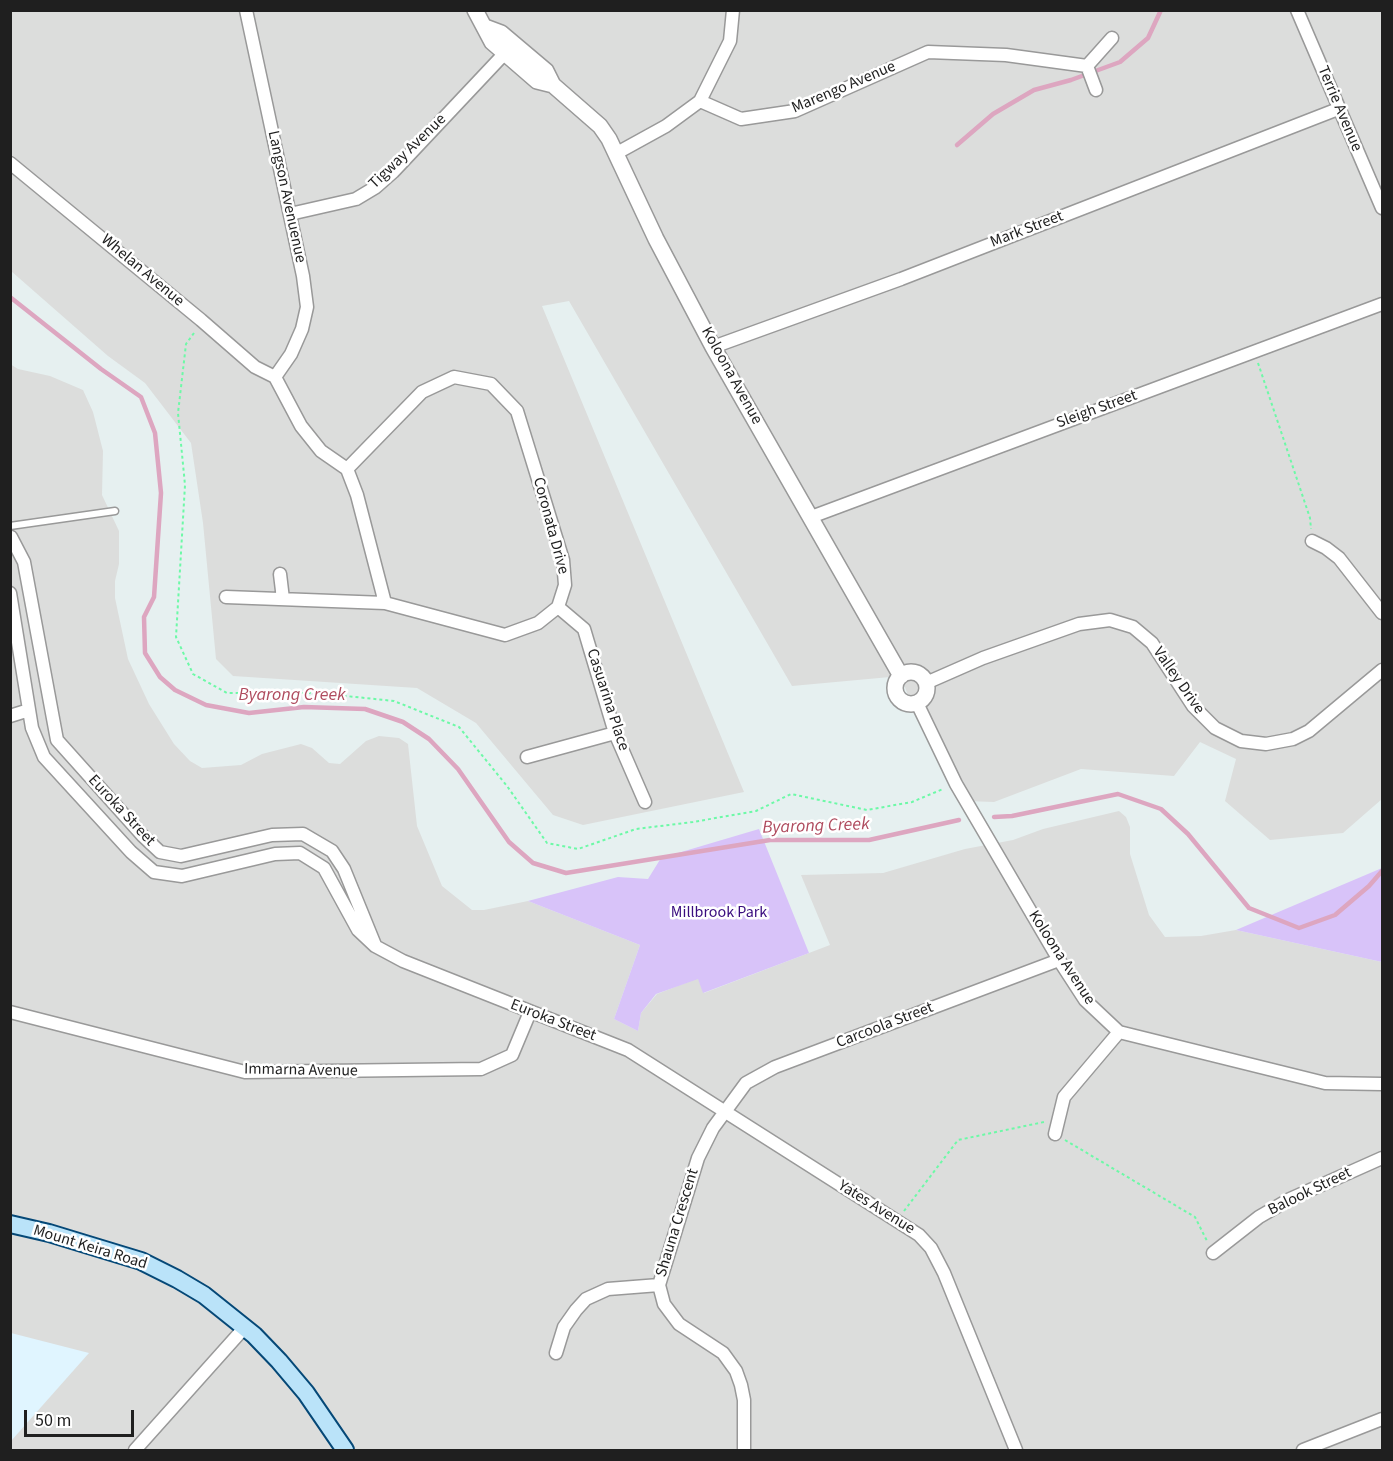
<!DOCTYPE html>
<style>
body{margin:0}
#map{position:relative;width:1393px;height:1461px;overflow:hidden;background:#e6f0f0;font-family:"Source Sans 3",sans-serif}
canvas{display:block}
.frame{position:absolute;inset:0;border:12px solid #1f1f1f;pointer-events:none}
.scale{position:absolute;left:24px;top:1410px;width:110px;height:27px;box-sizing:border-box;border:3px solid #1f1f1f;border-top:0;padding-left:8px;font-size:18px;line-height:21px;white-space:nowrap;color:#1f1f1f;-webkit-text-stroke:4px #fff;paint-order:stroke}
</style>
<div id="map">
<canvas width="1393" height="1461"></canvas>
<div class="frame"></div>
<div class="scale">50 m</div>
</div>
<script>
const ctx = document.querySelector('canvas').getContext('2d');
ctx.lineJoin = 'round';
function paint(path, color) { ctx.fillStyle = color; ctx.fill(path, 'evenodd'); }
const poly = rows => new Path2D(rows.map(r => 'M' + r).join(''));
function trace(path, color, width, dash) { ctx.strokeStyle = color; ctx.lineWidth = width; ctx.lineCap = dash ? 'butt' : 'round'; ctx.setLineDash(dash || []); ctx.stroke(path); }
function drawText(font, color, halo, rows, align = 'center') {
  ctx.font = font + ' "Source Sans 3",sans-serif'; ctx.lineWidth = 5; ctx.setLineDash([]); ctx.textBaseline = 'middle'; ctx.strokeStyle = halo; ctx.fillStyle = color; for (const [text, x, y, turn = 0] of rows) {
    ctx.save(); ctx.translate(x, y); ctx.rotate((+turn || 0) * Math.PI / 180); ctx.textAlign = isNaN(turn) ? turn : align; if (halo) ctx.strokeText(text, 0, 0); ctx.fillText(text, 0, 0); ctx.restore();
  }
}
paint(poly([
 [10,11,1382,11,1382,799,1343,833,1270,840,1225,801,1236,759,1200,742,1174,776,1081,769,994,802,966,801,911,704,901,676,792,686,569,301,542,306,744,792,583,825,553,815,476,723,417,688,233,676,216,659,203,523,191,443,145,383,108,356,11,271],
 [10,364,18,369,50,376,83,390,93,412,103,451,102,495,119,531,119,564,115,581,115,598,128,659,149,704,174,744,190,761,202,768,241,765,262,754,301,744,312,748,329,763,340,764,366,741,379,736,399,738,408,744,417,826,442,886,472,910,484,910,528,901,640,945,614,1019,638,1031,641,1013,657,994,698,978,704,993,830,945,801,875,883,873,965,849,1013,840,1043,829,1119,811,1126,817,1130,827,1130,854,1149,915,1165,937,1201,936,1236,930,1382,962,1382,1450,11,1450]
]), '#dcdddc');
paint(poly([
 [11,1333,89,1353,11,1441,10,1333]
]), '#e0f5ff');
paint(poly([
 [759,829,809,953,703,993,698,979,656,994,641,1013,638,1031,614,1019,640,945,528,901,618,877,648,879,661,858],
 [1382,868,1382,962,1236,930]
]), '#d8c3f9');
trace(poly([
 [957,145,993,114,1034,90,1071,80,1120,62,1148,38,1161,10],
 [10,297,101,369,141,397,155,433,161,493,154,597,144,617,145,653,160,677,175,690,206,705,249,713,304,707,365,709,403,722,429,739,458,769,509,842,533,863,566,873,770,840,869,840,959,820],
 [994,817,1012,816,1118,794,1161,809,1188,834,1249,908,1299,928,1335,915,1369,886,1382,871]
]), '#dda6c0', 4.5);
const service = poly([
 [10,526,115,511]
]);
const minor = poly([
 [246,10,303,276,307,307,302,329,291,354,275,377],
 [1297,10,1382,208],
 [1087,66,1112,38],
 [700,101,730,41,733,10],
 [617,153,666,126,700,101,741,119,795,111,928,52,1006,55,1087,66,1096,90],
 [10,163,201,320,255,367,275,377],
 [290,214,356,199,376,187,393,172,505,53],
 [713,347,901,279,1338,109],
 [275,377,301,426,321,451,347,469,357,495,385,603,505,635,538,623,558,607,565,585,563,560,517,411,491,384,454,377,422,392,347,469],
 [811,517,1382,304],
 [11,537,24,562,57,740,143,836,160,852,181,856,272,835,303,834,332,851,344,869,375,945],
 [1312,541,1326,548,1339,558,1382,613],
 [280,574,283,599],
 [10,593,32,728,44,757,131,852,154,872,182,876,275,854,300,853,324,868,358,930,375,946,403,961,628,1050,919,1235,931,1248,944,1273,1016,1450],
 [226,597,385,603],
 [558,607,584,629,615,733,645,802],
 [926,683,983,658,1079,624,1110,620,1133,627,1152,643,1193,706,1215,728,1241,741,1266,744,1293,739,1309,731,1382,670],
 [917,703,956,784,1059,960,1085,1000,1119,1032,1325,1083,1382,1084],
 [10,716,29,710],
 [527,757,615,733],
 [10,1012,245,1072,481,1069,512,1055,530,1012],
 [1055,1134,1064,1097,1119,1032],
 [1213,1253,1259,1217,1290,1199,1382,1158],
 [556,1353,564,1327,576,1310,586,1299,608,1289,659,1285],
 [135,1450,245,1327],
 [744,1450,744,1400,741,1385,736,1371,723,1353,679,1324,664,1304,659,1285,698,1158,713,1128,746,1083,775,1067,1059,960],
 [1303,1450,1382,1419]
]);
const tertiary = poly([
 [475,10,492,42,537,81,553,85],
 [485,27,501,33,546,71,553,85,600,126,609,139,656,239,713,347,901,676],
 '895 688a16 16 0 1 1 32 0a16 16 0 1 1-32 0Z'
]);
const secondary = poly([
 [10,1224,49,1233,141,1261,177,1279,204,1295,254,1335,279,1361,306,1393,345,1450]
]);
trace(service, '#999', 9);
trace(minor, '#999', 15);
trace(tertiary, '#999', 18);
trace(secondary, '#054877', 20);
trace(poly([
 [194,333,186,344,178,413,185,485,176,637,193,674,227,693,317,693,394,701,459,727,507,786,547,843,578,849,636,829,693,822,756,811,791,794,867,810,912,802,943,789],
 [1258,363,1310,518,1311,529],
 [1065,1140,1195,1217,1207,1241],
 [904,1211,958,1140,1044,1122]
]), '#6df9a7', 2, [3, 3]);
trace(service, '#fff', 6);
trace(minor, '#fff', 12);
trace(tertiary, '#fff', 15);
trace(secondary, '#bae3f9', 16);
drawText('16px', '#1f1f1f', '#fff', [
 ["Marengo Avenue",844,88,-23],
 ["Terrie Avenue",1339,109,67],
 ["Tigway Avenue",408,152,-44],
 ["Langson Avenuenue",286,197,78],
 ["Mark Street",1027,230,-21],
 ["Whelan Avenue",142,271,40],
 ["Koloona Avenue",731,376,61],
 ["Sleigh Street",1097,410,-20],
 ["Coronata Drive",550,526,75],
 ["Valley Drive",1178,681,55],
 ["Casuarina Place",607,700,72],
 ["Euroka Street",121,811,47],
 ["Koloona Avenue",1061,958,57],
 ["Euroka Street",553,1021,21],
 ["Carcoola Street",885,1026,-21],
 ["Immarna Avenue",301,1071,1],
 ["Balook Street",1310,1192,-26],
 ["Yates Avenue",876,1208,32],
 ["Shauna Crescent",678,1223,-73],
 ["Mount Keira Road",90,1248,17]
]);
drawText('16px', '#390c7e', '#fff', [
 ["Millbrook Park",719,913]
]);
drawText('italic 18px', '#af4b5e', '#fff', [
 ["Byarong Creek",292,696],
 ["Byarong Creek",816,827,-2]
]);
</script>
